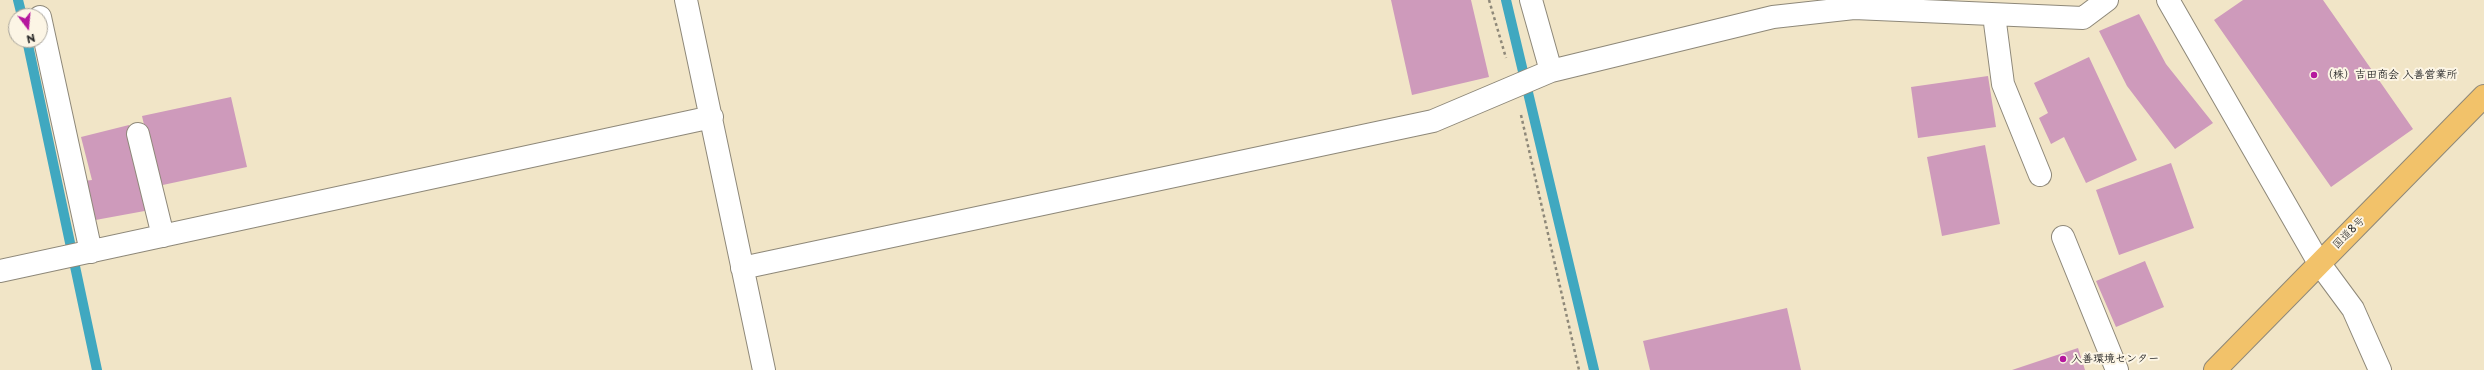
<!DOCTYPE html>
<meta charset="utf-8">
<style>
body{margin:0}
#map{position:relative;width:2484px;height:370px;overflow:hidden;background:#f1e5c7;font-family:"Playpen Sans",sans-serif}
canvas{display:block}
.north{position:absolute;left:8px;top:8px;width:40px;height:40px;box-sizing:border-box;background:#fcf5e5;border:1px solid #a8a49b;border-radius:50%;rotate:164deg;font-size:11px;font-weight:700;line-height:16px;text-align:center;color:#2b2b2b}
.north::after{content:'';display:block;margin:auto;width:14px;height:18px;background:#b5179e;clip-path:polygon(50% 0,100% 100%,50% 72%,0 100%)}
</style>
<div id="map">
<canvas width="2484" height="370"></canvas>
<div class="north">N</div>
</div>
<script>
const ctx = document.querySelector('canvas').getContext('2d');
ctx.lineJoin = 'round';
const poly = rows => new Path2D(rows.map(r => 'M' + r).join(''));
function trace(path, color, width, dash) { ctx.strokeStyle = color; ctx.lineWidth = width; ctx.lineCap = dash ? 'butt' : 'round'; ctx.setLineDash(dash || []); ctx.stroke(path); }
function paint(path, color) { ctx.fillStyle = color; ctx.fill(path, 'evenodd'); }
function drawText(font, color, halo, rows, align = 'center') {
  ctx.font = font + ' "Playpen Sans","Klee One",sans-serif'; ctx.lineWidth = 4; ctx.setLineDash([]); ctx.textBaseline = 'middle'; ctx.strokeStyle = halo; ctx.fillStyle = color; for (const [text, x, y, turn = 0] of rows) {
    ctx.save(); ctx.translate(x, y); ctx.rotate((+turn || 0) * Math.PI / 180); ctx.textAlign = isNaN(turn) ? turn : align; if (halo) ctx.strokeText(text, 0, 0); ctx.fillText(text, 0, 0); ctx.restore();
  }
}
trace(poly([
 [18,0,22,16],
 [1506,0,1594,370],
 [27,40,97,370]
]), '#40a8c0', 10);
paint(poly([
 [1391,0,1471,0,1489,77,1412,95],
 [2243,0,2323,0,2413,129,2331,187,2214,20],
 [2139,14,2166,64,2213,123,2175,149,2127,86,2099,31],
 [2089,57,2137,160,2086,183,2064,137,2051,144,2039,118,2048,113,2034,83],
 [1988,76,1996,127,1918,138,1911,87],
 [231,97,247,167,158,186,142,116],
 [129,125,150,210,90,221,83,181,92,180,81,137],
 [1985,145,2000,224,1942,236,1927,157],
 [2171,163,2194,228,2119,255,2096,190],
 [2145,261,2164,307,2116,327,2096,281],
 [1787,308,1801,370,1650,370,1643,341],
 [2078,348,2085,370,2012,370]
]), '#ce9abb');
const minor = poly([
 [686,0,764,370],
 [1531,0,1551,71],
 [2168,0,2319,263,2353,309,2380,370],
 [1994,15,2003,84,2040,175],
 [40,17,91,252],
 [138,134,163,236],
 [2063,237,2117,370],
 [742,268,1433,121,1551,71,1773,17,1854,8,2083,18,2107,0],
 [0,271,712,117]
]);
const highway = poly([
 [2215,370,2484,96]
]);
trace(minor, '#8e8879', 24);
trace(highway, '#8e8879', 24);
trace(poly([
 [1489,0,1506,58],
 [1521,115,1579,370]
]), '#8e8879', 2.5, [3, 3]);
trace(minor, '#fff', 22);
trace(highway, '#f2c26a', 22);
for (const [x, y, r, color] of [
 [2314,75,4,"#b5179e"],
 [2063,359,4,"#b5179e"]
]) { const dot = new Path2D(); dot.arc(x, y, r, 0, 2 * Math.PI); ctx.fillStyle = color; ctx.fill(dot); trace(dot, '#fcf5e5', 1.5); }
drawText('bold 11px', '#2b2b2b', '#fcf5e5', [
 ["（株）吉田商会 入善営業所",2322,75],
 ["入善環境センター",2071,359]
], 'left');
drawText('11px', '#2b2b2b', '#fcf5e5', [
 ["国道8号",2349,233,-45]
]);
</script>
